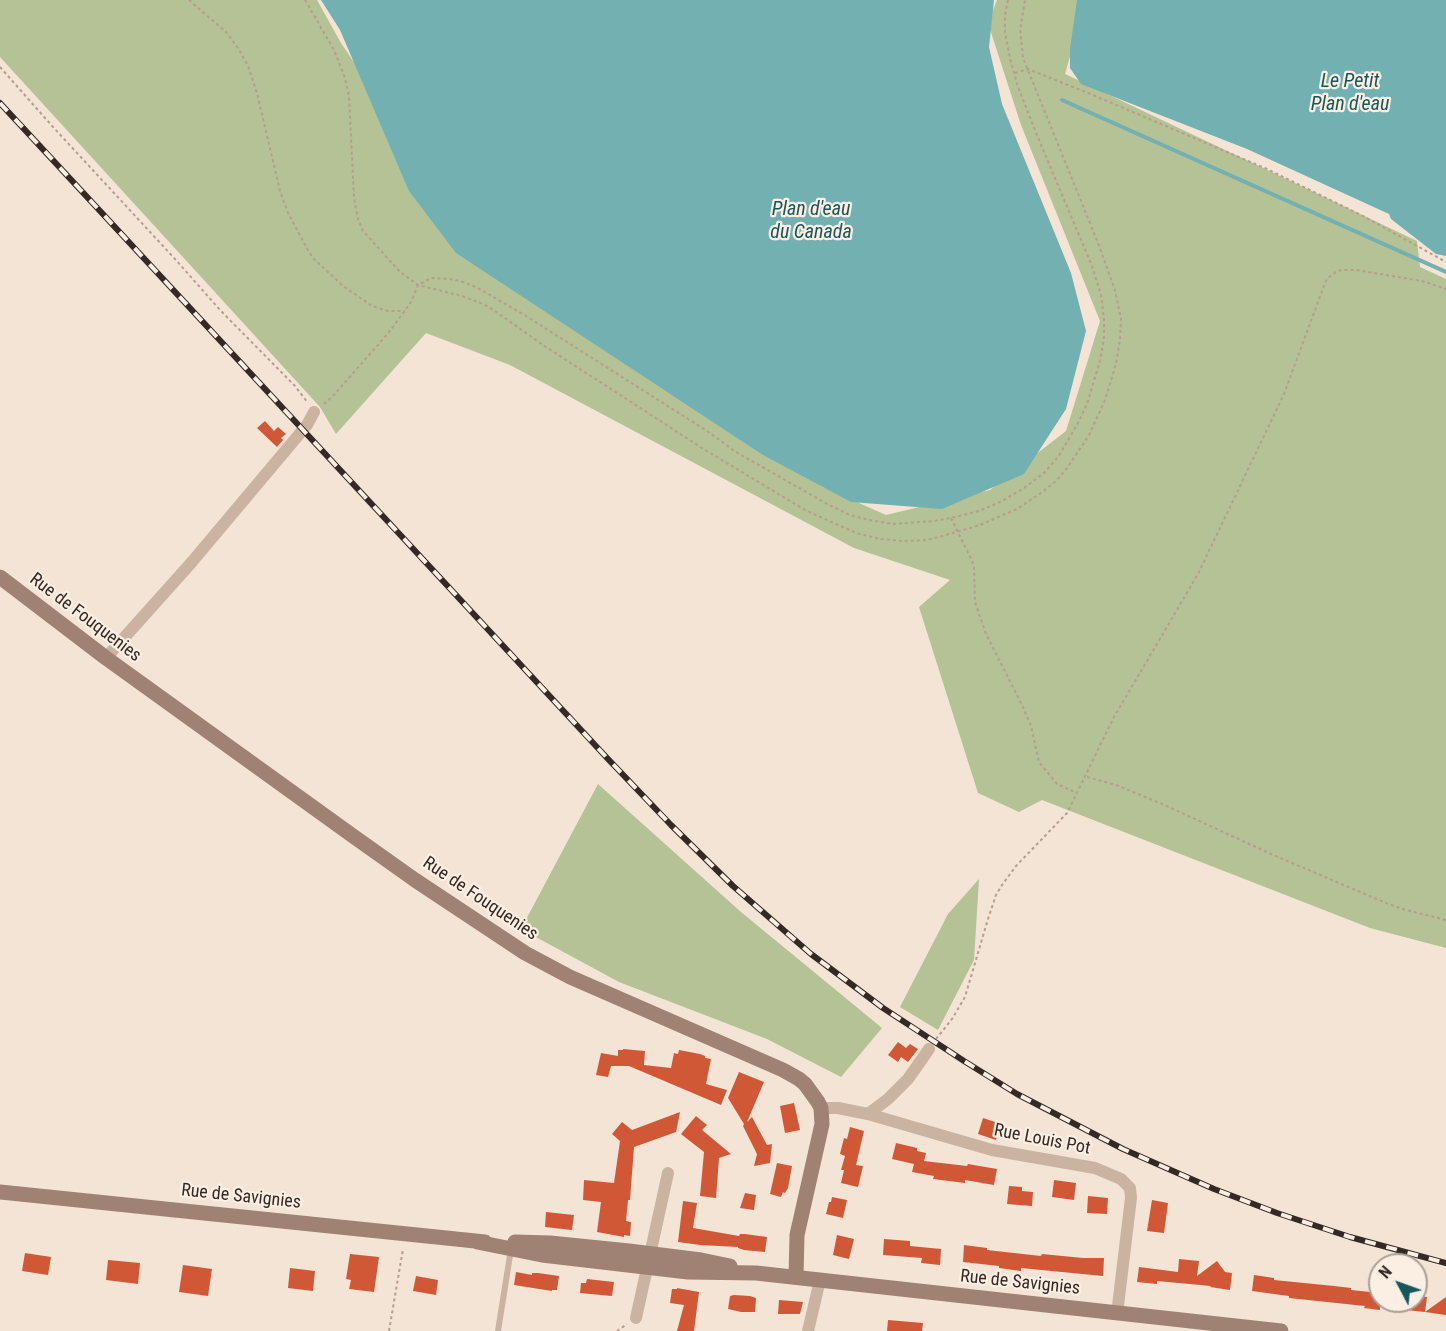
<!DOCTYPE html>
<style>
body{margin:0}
#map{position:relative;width:1446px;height:1331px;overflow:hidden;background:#f3e4d6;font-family:"Roboto Condensed",sans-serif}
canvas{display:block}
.north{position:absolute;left:1368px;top:1253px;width:60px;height:60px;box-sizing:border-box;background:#faefe2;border:2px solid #aba096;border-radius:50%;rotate:311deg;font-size:16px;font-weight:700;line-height:24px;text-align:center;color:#352925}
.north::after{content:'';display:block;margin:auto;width:21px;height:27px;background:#175659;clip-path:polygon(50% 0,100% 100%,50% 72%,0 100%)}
</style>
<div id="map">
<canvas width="1446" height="1331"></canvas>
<div class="north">N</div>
</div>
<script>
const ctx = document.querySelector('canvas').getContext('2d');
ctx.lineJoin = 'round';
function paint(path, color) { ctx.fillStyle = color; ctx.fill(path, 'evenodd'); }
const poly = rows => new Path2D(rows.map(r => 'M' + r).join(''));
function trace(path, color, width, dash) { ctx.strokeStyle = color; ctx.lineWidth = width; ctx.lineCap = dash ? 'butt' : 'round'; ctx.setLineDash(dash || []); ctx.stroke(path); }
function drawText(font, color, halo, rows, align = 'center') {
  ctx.font = font + ' "Roboto Condensed",sans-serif'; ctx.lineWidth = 4.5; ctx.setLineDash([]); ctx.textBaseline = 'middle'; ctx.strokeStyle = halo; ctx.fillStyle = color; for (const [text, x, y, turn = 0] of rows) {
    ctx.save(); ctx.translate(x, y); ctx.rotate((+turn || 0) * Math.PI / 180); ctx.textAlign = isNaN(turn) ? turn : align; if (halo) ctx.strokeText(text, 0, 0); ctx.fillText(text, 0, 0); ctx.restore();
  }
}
paint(poly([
 [0,0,317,0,341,43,474,240,515,275,823,487,886,515,990,490,1066,431,1100,321,1021,125,988,23,997,0,1083,0,1077,32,1065,74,1417,241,1420,267,1446,279,1446,948,1370,928,1042,800,1019,812,978,793,919,607,950,580,854,548,510,365,426,333,336,434,320,407,0,57],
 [598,784,741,912,882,1028,841,1077,767,1039,619,982,521,929],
 [979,879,974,960,938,1030,900,1007,948,914]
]), '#b4c295');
paint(poly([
 [321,0,994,0,989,47,1002,104,1071,273,1086,331,1066,409,1024,474,942,509,851,502,763,455,456,253,409,191,340,30],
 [1077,0,1446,0,1446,256,1436,254,1391,219,1389,214,1247,149,1081,84,1070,68,1070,49]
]), '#73b0b2');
trace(poly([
 [1062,100,1446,272]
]), '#73b0b2', 4);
paint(poly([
 [265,421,274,431,278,427,286,434,281,438,283,440,277,447,257,428],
 [898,1042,906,1048,910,1044,918,1049,908,1062,901,1057,898,1062,888,1055],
 [623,1049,645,1051,644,1065,671,1068,674,1053,678,1054,679,1050,700,1054,705,1056,705,1058,711,1059,706,1084,727,1090,721,1105,629,1066,611,1066,608,1077,596,1075,601,1053,618,1056,618,1050,623,1050],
 [739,1072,764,1082,747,1122,752,1117,767,1145,772,1144,770,1163,754,1166,757,1154,743,1126,744,1124,728,1098],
 [794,1103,800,1130,785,1133,780,1106],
 [680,1112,676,1132,634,1147,630,1200,628,1200,626,1221,631,1222,630,1236,624,1235,624,1237,597,1232,601,1202,583,1200,584,1180,614,1183,620,1141,612,1134,622,1122,632,1130],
 [696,1116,707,1125,702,1130,731,1154,719,1158,716,1198,700,1196,704,1152,681,1134],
 [983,1118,1001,1124,996,1140,978,1134],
 [850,1127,864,1131,856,1165,863,1166,858,1187,841,1183,844,1170,841,1170,845,1156,840,1154,844,1138,847,1139],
 [896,1143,917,1148,917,1151,926,1153,924,1161,967,1166,968,1164,997,1169,994,1185,965,1180,965,1183,933,1179,934,1176,912,1172,914,1164,892,1159],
 [777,1163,792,1166,788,1188,785,1193,783,1192,781,1197,770,1194],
 [1054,1180,1076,1183,1074,1200,1052,1197],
 [1009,1186,1022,1187,1022,1191,1033,1192,1032,1206,1007,1204],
 [745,1193,756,1195,754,1210,740,1208],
 [1088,1196,1108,1198,1107,1214,1087,1213],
 [832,1197,847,1200,843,1218,826,1214,829,1202,831,1202],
 [1152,1200,1168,1203,1164,1233,1147,1231],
 [683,1201,697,1203,693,1228,739,1236,740,1234,745,1234,767,1237,765,1252,744,1250,738,1248,738,1247,700,1245,678,1242],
 [546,1212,574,1215,572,1230,545,1227],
 [837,1235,854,1239,849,1259,833,1255],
 [884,1239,910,1241,910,1246,941,1249,940,1265,921,1263,922,1258,883,1255],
 [964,1245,987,1248,987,1250,1041,1256,1042,1254,1083,1258,1104,1258,1103,1276,1021,1268,1021,1271,999,1268,999,1266,963,1262],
 [25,1253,51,1257,48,1275,22,1271],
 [350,1254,379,1257,374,1292,349,1289,351,1280,346,1279],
 [1179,1259,1199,1261,1197,1276,1217,1261,1225,1272,1232,1273,1230,1290,1210,1287,1211,1286,1157,1281,1157,1284,1137,1282,1139,1267,1178,1272],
 [108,1260,140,1263,138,1284,106,1280],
 [183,1265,212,1269,208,1296,179,1292],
 [290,1268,315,1271,313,1291,288,1288],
 [516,1272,532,1275,532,1273,538,1273,559,1276,557,1290,552,1290,552,1291,514,1285],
 [1254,1275,1274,1278,1274,1280,1334,1286,1351,1288,1351,1290,1380,1293,1380,1310,1364,1308,1365,1306,1289,1298,1289,1296,1252,1291],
 [416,1276,438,1280,436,1295,413,1291],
 [587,1279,614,1282,612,1296,580,1293,581,1283,586,1283],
 [677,1288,699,1292,694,1331,677,1331,684,1305,670,1303,672,1289,677,1289],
 [734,1295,750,1296,756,1298,755,1312,741,1312,728,1309,730,1296],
 [1416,1296,1427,1297,1425,1312,1387,1308,1387,1301,1416,1301],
 [1446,1297,1446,1315,1425,1312],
 [779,1300,803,1302,800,1314,778,1314],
 [888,1320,923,1323,922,1331,887,1331]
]), '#d05837');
trace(poly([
 [189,0,226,32,238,48,248,66,257,93,280,191,288,213,309,252,314,259,343,286,372,306,388,311,405,311],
 [305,0,334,50,345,78,349,96,354,198,358,219,363,231,400,272,418,285,462,296,483,304,495,311,543,345,702,448,805,510,856,533,880,539,903,541,926,540,939,537,980,525,1017,509,1041,493,1056,481,1068,467,1089,435,1105,400,1116,364,1120,340,1121,319,1115,290,1098,243,1023,58,1020,30,1025,0],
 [0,67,53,127,175,259,221,311,295,386,308,403],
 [1015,73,1028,69,1088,93,1267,169,1363,216,1446,262],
 [324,404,333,396,390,331,411,302,418,285,431,278,450,279,460,281,476,287,526,316,707,431,736,452,829,505,850,515,869,520,893,524,934,521,951,518,979,511,1000,502,1024,488,1044,473,1052,464,1060,454,1078,423,1087,404,1100,361,1104,339,1104,318,1101,295,1092,266,1039,140,1018,87,1010,58,1005,33,1005,15,1008,0],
 [951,518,974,565,975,602,986,634,1022,705,1031,726,1039,762,1057,784,1077,793],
 [1087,777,1116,785,1160,803,1271,854,1386,903,1406,910,1446,920],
 [936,1039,952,1019,965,997,988,919,996,895,1002,885,1016,866,1067,813,1114,717,1198,574,1284,394,1325,283,1328,278,1337,271,1344,270,1356,270,1422,281,1446,289],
 [389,1331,403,1249],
 [617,1331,627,1324]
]), '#b79d8b', 2, [3, 3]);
trace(poly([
 [498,1331,511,1249]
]), '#cbb3a1', 6);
trace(poly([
 [106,658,191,563,307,425,314,412],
 [821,1108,838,1108,868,1114,992,1150,1095,1168,1121,1179,1130,1188,1131,1198,1117,1314],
 [868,1114,888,1099,908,1079,929,1049],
 [636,1318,668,1173],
 [808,1331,820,1280]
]), '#cbb3a1', 12);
trace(poly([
 [0,577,106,658,353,836,415,880,525,953,570,977,783,1070,799,1079,805,1084,818,1102,821,1108,822,1124,797,1235,796,1277],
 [0,1192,485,1242],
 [477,1242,542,1255,688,1272,756,1273,1281,1331],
 [515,1242,550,1243,629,1251,701,1260,730,1266]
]), '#9f8273', 15);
const rail = poly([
 [0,103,608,759,671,825,733,886,811,954,883,1008,964,1061,1017,1094,1123,1149,1214,1189,1277,1213,1350,1237,1446,1263]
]);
trace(rail, '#352925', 6);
trace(rail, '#faefe2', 4, [11]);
drawText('18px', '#352925', '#faefe2', [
 ["Rue de Fouquenies",85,618,37],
 ["Rue de Fouquenies",480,899,34],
 ["Rue Louis Pot",1042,1140,11],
 ["Rue de Savignies",241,1197,6],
 ["Rue de Savignies",1020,1283,6]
]);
drawText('italic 20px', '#175659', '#faefe2', [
 ["Le Petit",1350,82],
 ["Plan d'eau",1350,105],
 ["Plan d'eau",811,210],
 ["du Canada",811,233]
]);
</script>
